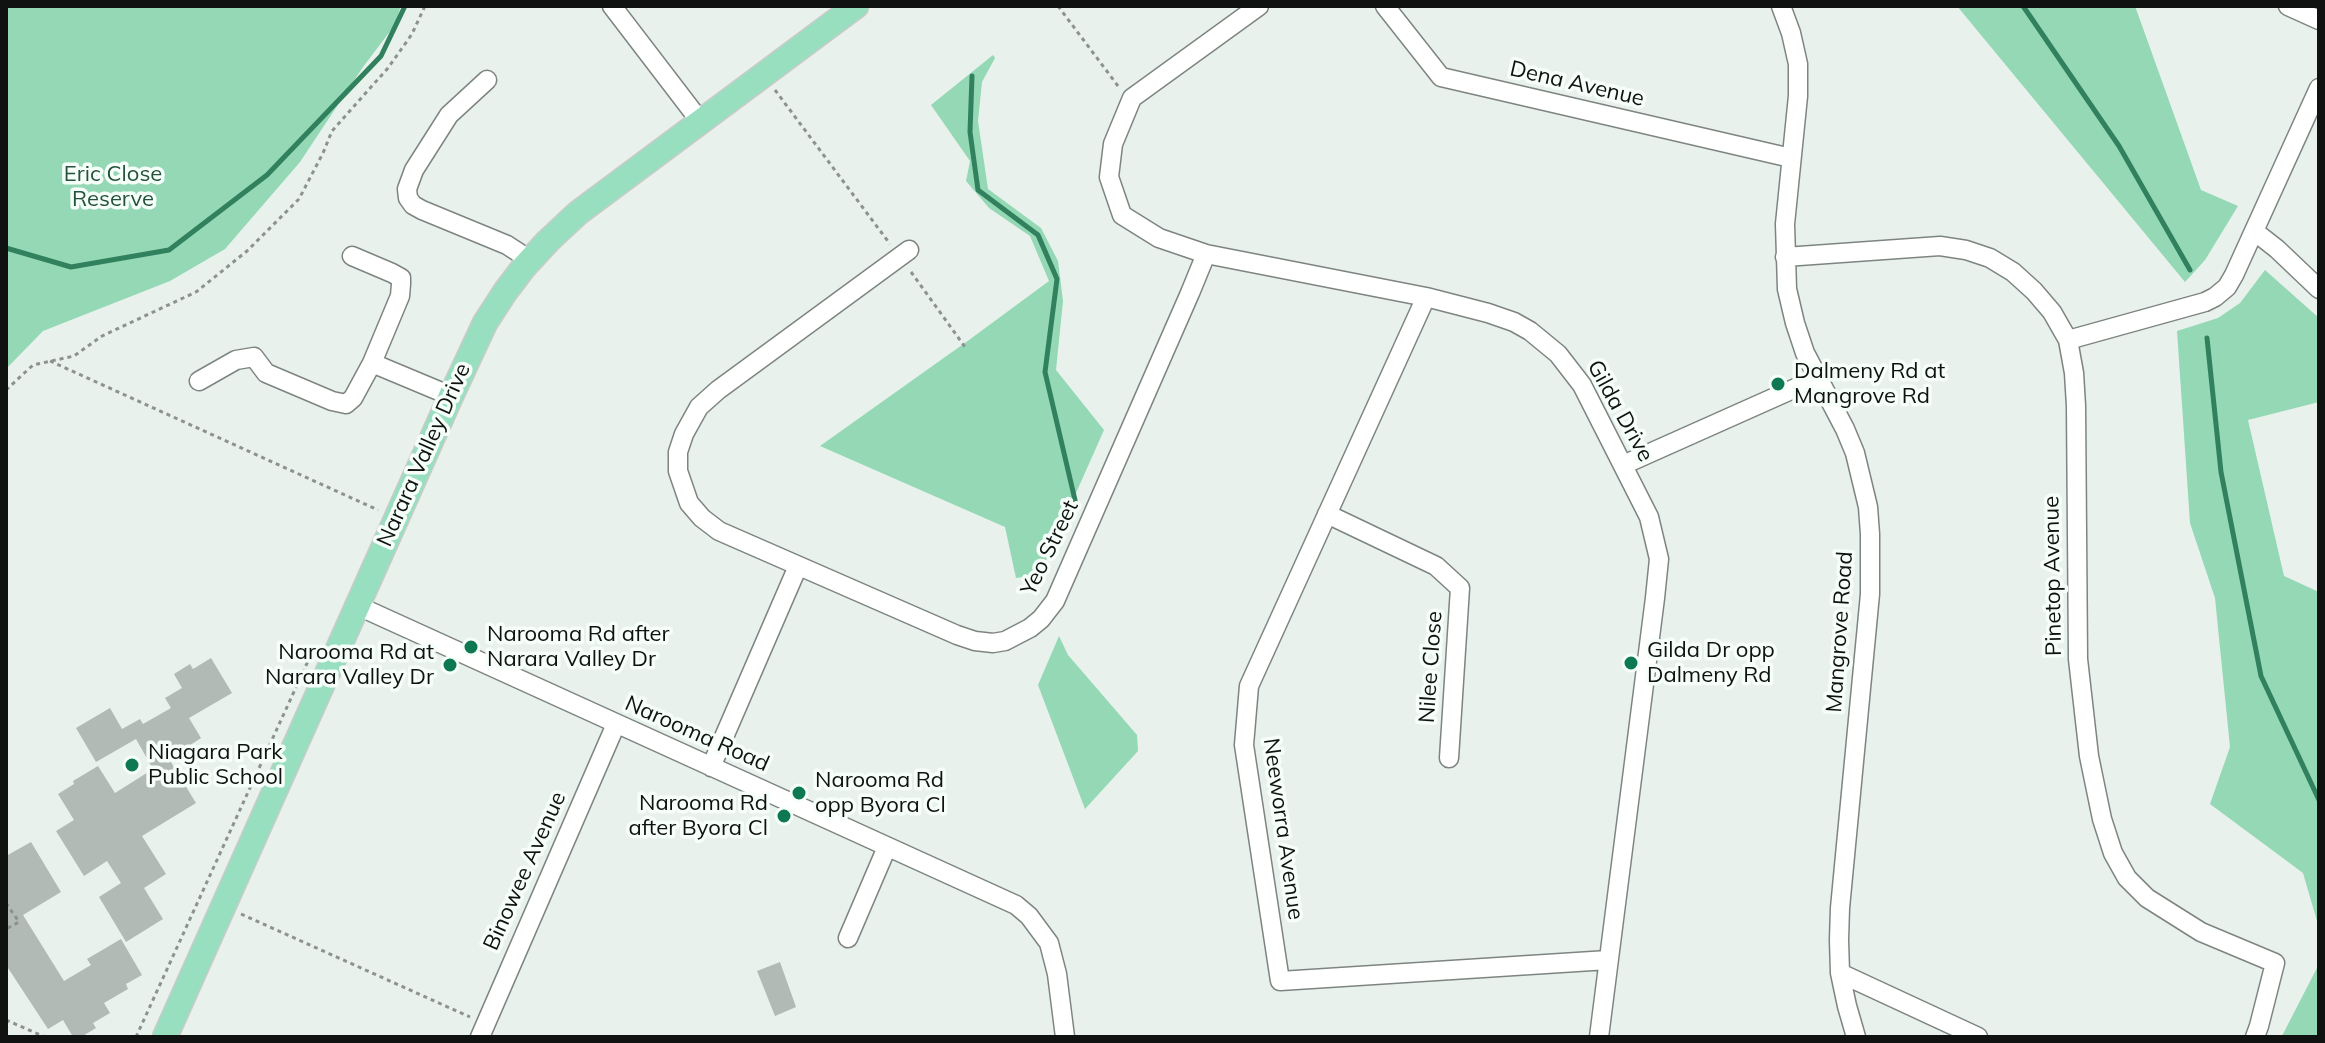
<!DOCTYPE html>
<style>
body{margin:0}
#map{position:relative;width:2325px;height:1043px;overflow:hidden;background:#e8f1ec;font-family:Mulish,sans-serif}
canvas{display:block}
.frame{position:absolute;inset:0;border:8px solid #0f1210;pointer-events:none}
</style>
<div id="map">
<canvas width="2325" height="1043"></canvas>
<div class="frame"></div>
</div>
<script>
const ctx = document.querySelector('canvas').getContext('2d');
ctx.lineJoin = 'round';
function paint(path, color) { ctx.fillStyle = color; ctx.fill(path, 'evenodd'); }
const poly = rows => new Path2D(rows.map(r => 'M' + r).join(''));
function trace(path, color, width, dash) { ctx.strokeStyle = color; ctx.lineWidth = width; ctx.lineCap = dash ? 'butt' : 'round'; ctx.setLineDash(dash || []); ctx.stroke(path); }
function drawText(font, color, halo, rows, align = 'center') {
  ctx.font = font + ' Mulish,sans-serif'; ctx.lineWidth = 7; ctx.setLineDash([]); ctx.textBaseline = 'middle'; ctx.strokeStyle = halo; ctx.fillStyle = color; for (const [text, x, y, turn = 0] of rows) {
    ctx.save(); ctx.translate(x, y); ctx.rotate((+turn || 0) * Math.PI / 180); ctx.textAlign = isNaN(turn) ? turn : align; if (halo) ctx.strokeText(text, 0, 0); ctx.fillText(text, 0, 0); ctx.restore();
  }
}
paint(poly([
 [6,6,401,6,394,26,363,67,300,162,225,249,170,281,43,331,6,369],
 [1957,6,2135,6,2201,190,2238,206,2205,260,2185,282],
 [993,55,995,58,982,82,978,121,988,189,1041,228,1058,261,1063,301,1056,370,1104,430,1040,574,1016,578,1005,527,820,446,969,340,1049,281,1030,236,989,208,966,181,970,161,931,105],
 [2265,270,2319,318,2319,402,2248,420,2284,576,2319,592,2319,928,2303,873,2210,804,2230,747,2215,598,2190,523,2177,331,2218,318,2240,303],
 [1059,636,1068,655,1137,735,1138,751,1085,809,1038,685],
 [2319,964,2319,1037,2281,1037,2283,1034]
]), '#94d8b5');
trace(poly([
 [2023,6,2119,146,2190,270],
 [972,76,970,132,978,190,1038,235,1057,279,1045,372,1075,500],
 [6,248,71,267,169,250,267,175,381,56,405,6],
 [2207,338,2221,472,2261,676,2319,800]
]), '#32815e', 5);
paint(poly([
 [211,658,232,693,189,718,201,738,169,759,196,803,142,836,166,874,144,888,163,919,126,942,99,897,121,883,107,861,84,876,56,831,74,820,58,794,74,784,73,781,98,766,115,793,153,769,136,739,96,762,76,728,110,708,122,729,140,719,143,724,171,708,165,698,182,688,174,674,190,664,193,669],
 [31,842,61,892,23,915,64,981,91,965,87,959,121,939,142,975,126,984,128,989,104,1003,110,1013,93,1023,96,1028,81,1037,73,1037,63,1020,48,1029,6,965,6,856],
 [780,962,796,1007,775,1016,757,971]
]), '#b2bab5');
const minor = poly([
 [612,6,700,121],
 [1259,6,1132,98,1113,144,1109,177,1122,215,1159,238,1206,254,1426,297,1488,313,1514,322,1530,331,1558,354,1582,385,1649,517,1659,559,1655,598,1599,1037],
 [1385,6,1441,77,1791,158],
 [1781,6,1791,33,1798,64,1798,96,1785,224,1787,289,1795,323,1805,353,1845,429,1855,453,1868,507,1870,534,1870,594,1840,908,1839,940,1840,973,1847,1006,1856,1037],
 [2288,6,2319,20],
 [487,80,449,115,414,170,407,189,408,198,413,205,422,210,507,245,530,260],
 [2254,231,2277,249,2319,289],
 [909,250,718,390,699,407,684,434,678,452,678,471,689,503,702,518,719,531,957,635,975,641,993,643,1005,641,1030,628,1041,619,1055,601,1190,293,1206,254],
 [1785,257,1940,246,1966,250,1990,258,2013,272,2034,291,2052,312,2068,340,2074,373,2076,406,2078,659,2089,756,2102,819,2113,853,2127,878,2147,898,2201,932,2275,963,2259,1026,2255,1037],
 [1426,297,1249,686,1244,745,1280,981,1608,960],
 [2068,340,2205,302,2215,297,2227,287,2234,275,2319,88],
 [372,363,451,396],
 [199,381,236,360,254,357,266,373,332,401,346,404,353,398,372,363,400,296,401,284,401,278,392,273,352,256],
 [1623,465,1818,378],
 [1327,514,1436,566,1460,588,1449,758],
 [356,605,1016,905,1029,916,1049,943,1057,974,1065,1037],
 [711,767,798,566],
 [848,938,887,847],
 [1840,973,1978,1037],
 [480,1037,616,724]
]);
const major = poly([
 [165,1037,451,396,485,323,505,292,524,267,548,241,578,213,856,6]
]);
trace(minor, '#7e8581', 21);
trace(major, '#cacbca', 27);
trace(poly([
 [1058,6,1118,86],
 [775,90,890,244],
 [911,272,965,347],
 [50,361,378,510],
 [6,390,33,365,74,356,102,336,196,292,247,251,299,199,323,153,332,131,388,68,412,34,425,6],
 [6,903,19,922,6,929],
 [241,914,470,1017],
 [6,1020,45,1037],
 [136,1037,314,648]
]), '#8c938f', 3, [4, 4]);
trace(minor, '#fff', 18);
trace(major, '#98dfc0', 24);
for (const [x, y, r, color] of [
 [1778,384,8,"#0e7852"],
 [471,647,8,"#0e7852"],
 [1631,663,8,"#0e7852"],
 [450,665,8,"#0e7852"],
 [132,765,8,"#0e7852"],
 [799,793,8,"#0e7852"],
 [784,816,8,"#0e7852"]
]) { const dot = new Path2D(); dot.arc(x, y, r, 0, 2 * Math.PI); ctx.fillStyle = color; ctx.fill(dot); trace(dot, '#f6fef9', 3); }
drawText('22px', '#0f1210', '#f6fef9', [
 ["Dena Avenue",1577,84,13],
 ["Gilda Drive",1620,411,61],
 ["Narara Valley Drive",424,455,-66],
 ["Yeo Street",1050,548,-64],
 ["Pinetop Avenue",2053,576,-91],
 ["Mangrove Road",1840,632,-86],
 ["Nilee Close",1431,667,-86],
 ["Narooma Road",697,734,24],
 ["Neeworra Avenue",1283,829,82],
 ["Binowee Avenue",525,871,-66]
]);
drawText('22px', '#25523d', '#f6fef9', [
 ["Eric Close",113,174],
 ["Reserve",113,199]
]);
drawText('22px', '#0f1210', '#f6fef9', [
 ["Dalmeny Rd at",1794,371],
 ["Mangrove Rd",1794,396],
 ["Narooma Rd after",487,634],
 ["Narara Valley Dr",487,659],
 ["Gilda Dr opp",1647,650],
 ["Dalmeny Rd",1647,675],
 ["Narooma Rd at",434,652,"right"],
 ["Narara Valley Dr",434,677,"right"],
 ["Niagara Park",148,752],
 ["Public School",148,777],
 ["Narooma Rd",815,780],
 ["opp Byora Cl",815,805],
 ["Narooma Rd",768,803,"right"],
 ["after Byora Cl",768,828,"right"]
], 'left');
</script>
